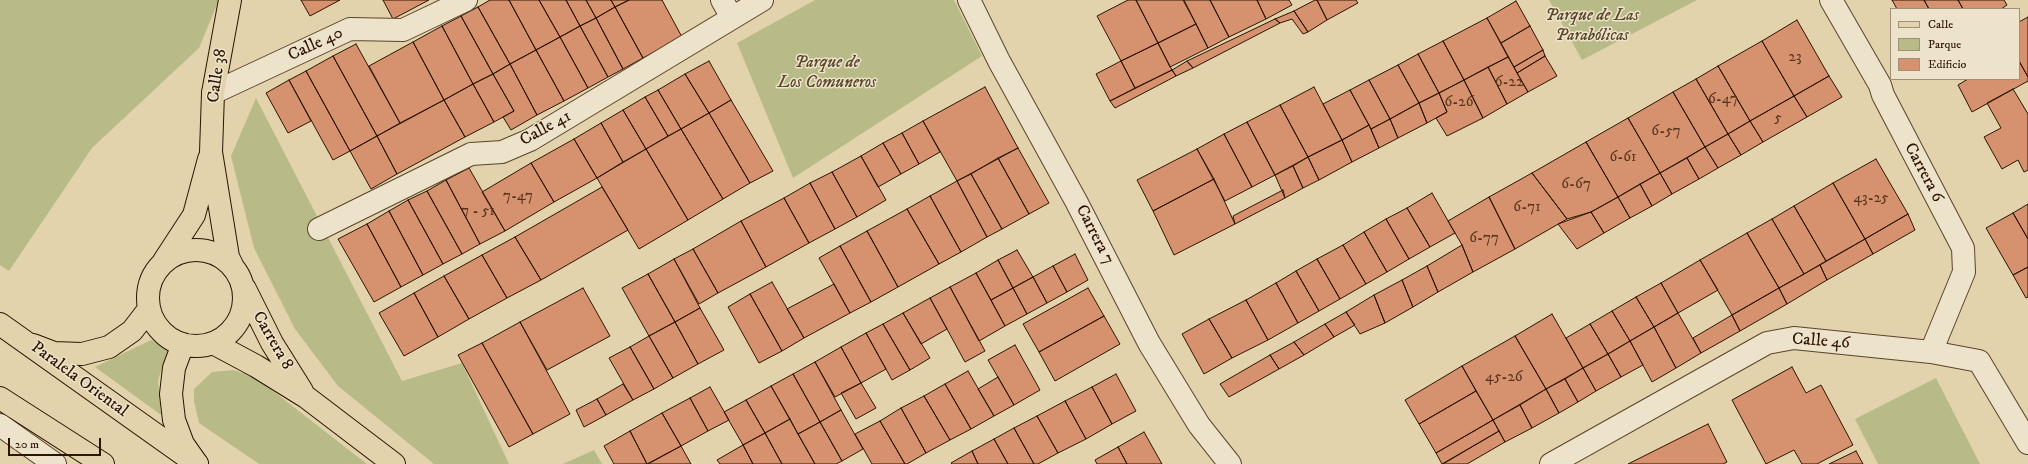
<!DOCTYPE html>
<meta charset="utf-8">
<style>
body{margin:0}
#map{position:relative;width:2028px;height:464px;overflow:hidden;background:#e3d3ad;font-family:"IM FELL DW Pica",serif}
canvas{display:block}
.legend{position:absolute;left:1890px;top:8px;width:130px;height:72px;box-sizing:border-box;background:#ede2ca;border:1px solid #a09079;margin:0;padding:5px 7px;list-style:none;font-size:12px;color:#2d1400}
.legend li{display:flex;align-items:center;gap:8px;height:20px}
.legend b{width:20px;border:1px solid #a09079}
.scale{position:absolute;left:8px;top:438px;width:93px;height:18px;box-sizing:border-box;border:2px solid #2d1400;border-top:0;padding-left:5px;font-size:12px;line-height:14px;white-space:nowrap;color:#2d1400;-webkit-text-stroke:3px #ede2ca;paint-order:stroke}
</style>
<div id="map">
<canvas width="2028" height="464"></canvas>
<ul class="legend">
<li><b style="height:5px;background:#e3d3ad"></b>Calle</li>
<li><b style="height:11px;background:#b8bb87"></b>Parque</li>
<li><b style="height:11px;background:#d6926e"></b>Edificio</li>
</ul>
<div class="scale">20 m</div>
</div>
<script>
const ctx = document.querySelector('canvas').getContext('2d');
ctx.lineJoin = 'round';
function paint(path, color) { ctx.fillStyle = color; ctx.fill(path, 'evenodd'); }
const poly = rows => new Path2D(rows.map(r => 'M' + r).join(''));
function trace(path, color, width, dash) { ctx.strokeStyle = color; ctx.lineWidth = width; ctx.lineCap = dash ? 'butt' : 'round'; ctx.setLineDash(dash || []); ctx.stroke(path); }
function drawText(font, color, halo, rows, align = 'center') {
  ctx.font = font + ' "IM FELL DW Pica",serif'; ctx.lineWidth = 3; ctx.setLineDash([]); ctx.textBaseline = 'middle'; ctx.strokeStyle = halo; ctx.fillStyle = color; for (const [text, x, y, turn = 0] of rows) {
    ctx.save(); ctx.translate(x, y); ctx.rotate((+turn || 0) * Math.PI / 180); ctx.textAlign = isNaN(turn) ? turn : align; if (halo) ctx.strokeText(text, 0, 0); ctx.fillText(text, 0, 0); ctx.restore();
  }
}
paint(poly([
 [0,0,219,0,199,48,92,148,9,271,0,265],
 [815,0,954,0,982,56,793,178,737,43],
 [1549,0,1697,0,1582,60],
 [256,98,402,381,462,363,509,464,434,464,338,386,295,329,254,248,231,156],
 [151,340,169,348,158,380,161,415,95,367],
 [233,370,255,377,367,464,259,464,199,423,194,401,194,389,212,372],
 [1936,378,1980,464,1878,464,1855,419],
 [594,450,602,464,563,464]
]), '#b8bb87');
const building = poly([
 [301,0,340,0,310,16,301,0],
 [383,0,429,0,393,19,383,0],
 [490,0,509,0,536,50,510,64,478,7,490,0],
 [509,0,539,0,560,37,536,50,509,0],
 [539,0,566,0,580,26,560,37,539,0],
 [566,0,586,0,596,18,580,26,566,0],
 [586,0,611,0,615,7,596,18,586,0],
 [611,0,629,0,615,7,611,0],
 [629,0,662,0,682,37,643,58,615,7,629,0],
 [1128,0,1136,0,1158,43,1121,61,1097,16,1128,0],
 [1136,0,1183,0,1196,24,1158,43,1136,0],
 [1184,0,1210,0,1229,37,1208,48,1184,0],
 [1210,0,1257,0,1266,19,1229,37,1210,0],
 [1257,0,1289,0,1292,5,1266,19,1257,0],
 [1315,0,1317,0,1327,20,1308,32,1294,11,1315,0],
 [1317,0,1356,0,1358,3,1327,20,1317,0],
 [1892,0,1924,0,1929,9,1897,9,1892,0],
 [1924,0,1958,0,1963,9,1929,9,1924,0],
 [1958,0,2004,0,2007,5,2001,9,1963,9,1958,0],
 [1516,1,1530,26,1501,43,1487,18,1516,1],
 [478,7,510,64,493,74,461,16,478,7],
 [615,7,643,58,623,69,596,18,615,7],
 [1294,11,1308,32,1303,34,1292,19,1280,23,1275,19,1294,11],
 [461,16,493,74,473,84,442,26,461,16],
 [2028,17,2028,77,2019,61,2019,22,2028,17],
 [596,18,623,69,608,77,580,26,596,18],
 [1487,18,1508,57,1464,80,1443,41,1487,18],
 [1275,19,1280,23,1193,68,1187,61,1275,19],
 [1797,20,1829,76,1794,96,1762,41,1797,20],
 [1196,24,1208,48,1170,67,1158,43,1196,24],
 [442,26,473,84,444,100,413,42,442,26],
 [580,26,608,77,588,88,560,37,580,26],
 [1530,26,1543,50,1514,67,1501,43,1530,26],
 [560,37,588,88,564,101,536,50,560,37],
 [1443,41,1464,80,1439,93,1418,54,1443,41],
 [1762,41,1794,96,1750,121,1718,66,1762,41],
 [413,42,444,100,400,123,369,66,413,42],
 [1158,43,1172,70,1135,88,1121,61,1158,43],
 [356,44,400,123,377,136,333,56,356,44],
 [536,50,564,101,537,115,510,64,536,50],
 [1543,50,1545,56,1517,73,1514,67,1543,50],
 [1418,54,1439,93,1419,103,1398,65,1418,54],
 [333,56,377,136,350,151,306,71,333,56],
 [1545,56,1557,76,1528,92,1517,73,1545,56],
 [1508,57,1528,92,1507,104,1488,67,1508,57],
 [709,61,731,100,709,113,685,74,709,61],
 [1121,61,1135,88,1110,101,1096,74,1121,61],
 [1187,61,1193,68,1176,76,1172,70,1187,61],
 [2019,61,2028,77,2028,81,1972,112,1958,85,1968,79,2019,79,2019,61],
 [510,64,537,115,511,130,503,117,514,111,493,74,510,64],
 [1398,65,1419,103,1390,119,1369,80,1398,65],
 [1718,66,1750,121,1728,134,1696,79,1718,66],
 [1488,67,1507,104,1483,118,1464,80,1488,67],
 [1172,70,1176,76,1115,108,1110,101,1172,70],
 [306,71,350,151,333,160,289,80,306,71],
 [493,74,514,111,494,122,473,84,493,74],
 [685,74,709,113,681,129,658,90,685,74],
 [1829,76,1842,97,1807,117,1794,96,1829,76],
 [1696,79,1728,134,1705,147,1673,92,1696,79],
 [289,80,311,121,288,133,266,93,289,80],
 [1369,80,1390,119,1371,129,1350,90,1369,80],
 [1464,80,1483,118,1447,136,1436,118,1447,112,1439,93,1464,80],
 [473,84,494,122,465,137,444,100,473,84],
 [985,87,1018,148,957,181,923,121,985,87],
 [1314,87,1342,140,1308,157,1280,105,1314,87],
 [2013,89,2028,114,2028,170,2024,172,2018,160,2002,169,1984,137,2001,128,1987,103,2013,89],
 [658,90,681,129,668,136,645,97,658,90],
 [1350,90,1369,125,1342,140,1323,104,1350,90],
 [1673,92,1705,147,1660,173,1628,118,1673,92],
 [1439,93,1447,112,1427,123,1419,103,1439,93],
 [1794,96,1807,117,1763,142,1750,121,1794,96],
 [645,97,668,136,646,149,623,110,645,97],
 [444,100,465,137,397,174,377,136,444,100],
 [731,100,773,171,750,183,709,113,731,100],
 [1419,103,1427,123,1398,138,1390,119,1419,103],
 [1280,105,1308,157,1275,175,1247,122,1280,105],
 [623,110,646,149,623,162,601,123,623,110],
 [709,113,750,183,723,199,681,129,709,113],
 [1628,118,1660,173,1618,197,1586,142,1628,118],
 [1390,119,1398,138,1379,148,1371,129,1390,119],
 [923,121,940,152,919,164,902,133,923,121],
 [1750,121,1763,142,1741,155,1728,134,1750,121],
 [1247,122,1275,175,1252,187,1224,134,1247,122],
 [601,123,623,162,597,178,574,139,601,123],
 [1369,125,1379,148,1352,162,1342,140,1369,125],
 [681,129,723,199,688,220,646,149,681,129],
 [902,133,919,164,901,174,883,143,902,133],
 [1224,134,1252,187,1225,201,1197,149,1224,134],
 [1728,134,1741,155,1718,168,1705,147,1728,134],
 [377,136,397,174,371,189,350,151,377,136],
 [574,139,597,178,554,202,531,163,574,139],
 [1342,140,1352,162,1319,180,1308,157,1342,140],
 [1586,142,1618,197,1591,212,1567,219,1532,173,1586,142],
 [883,143,901,174,878,187,861,156,883,143],
 [1705,147,1718,168,1699,179,1687,158,1705,147],
 [1018,148,1049,203,1029,214,998,158,1018,148],
 [646,149,688,220,639,249,597,178,646,149],
 [1197,149,1214,179,1153,211,1137,180,1197,149],
 [861,156,886,200,857,217,832,172,861,156],
 [1308,157,1319,180,1303,188,1293,166,1308,157],
 [998,158,1029,214,1002,229,971,174,998,158],
 [1687,158,1699,179,1672,194,1660,173,1687,158],
 [1876,159,1908,214,1865,239,1833,183,1876,159],
 [531,163,554,202,505,231,482,192,531,163],
 [1293,166,1303,188,1285,198,1275,175,1293,166],
 [469,168,505,231,480,244,446,180,469,168],
 [832,172,857,217,835,229,810,183,832,172],
 [1532,173,1567,219,1515,249,1489,197,1532,173],
 [1660,173,1672,194,1652,206,1640,184,1660,173],
 [971,174,1002,229,987,237,957,181,971,174],
 [1214,179,1235,224,1174,255,1153,211,1214,179],
 [446,180,480,244,462,254,427,191,446,180],
 [957,181,987,237,961,252,930,196,957,181],
 [810,183,835,229,809,243,784,198,810,183],
 [1833,183,1865,239,1826,261,1794,206,1833,183],
 [1640,184,1652,206,1630,218,1618,197,1640,184],
 [602,187,628,230,541,280,515,237,602,187],
 [1283,190,1285,198,1235,224,1233,216,1283,190],
 [427,191,462,254,443,264,408,200,427,191],
 [1432,193,1455,233,1430,247,1407,208,1432,193],
 [930,196,961,252,939,264,907,209,930,196],
 [1489,197,1515,249,1473,272,1462,245,1448,221,1489,197],
 [1618,197,1630,218,1604,233,1591,212,1618,197],
 [784,198,809,243,766,267,741,221,784,198],
 [408,200,443,264,423,275,389,211,408,200],
 [2028,204,2028,239,2013,213,2028,204],
 [1794,206,1826,261,1804,274,1772,219,1794,206],
 [1407,208,1430,247,1409,259,1386,219,1407,208],
 [907,209,939,264,898,287,867,231,907,209],
 [389,211,423,275,401,287,367,224,389,211],
 [1591,212,1604,233,1577,249,1558,224,1591,212],
 [2013,213,2028,239,2028,267,2013,275,1986,228,2013,213],
 [1908,214,1915,230,1873,254,1865,239,1908,214],
 [1386,219,1409,259,1387,272,1364,232,1386,219],
 [1772,219,1804,274,1779,288,1747,233,1772,219],
 [741,221,766,267,718,293,693,249,741,221],
 [367,224,401,287,374,302,338,239,367,224],
 [867,231,898,287,871,302,840,246,867,231],
 [1364,232,1387,272,1366,284,1343,245,1364,232],
 [1747,233,1779,288,1732,315,1700,260,1747,233],
 [515,237,541,280,507,298,482,255,515,237],
 [1865,239,1873,254,1827,280,1820,265,1865,239],
 [1343,245,1366,284,1340,299,1317,259,1343,245],
 [1462,245,1473,272,1438,292,1427,266,1462,245],
 [840,246,871,302,850,313,819,258,840,246],
 [693,249,718,293,699,304,674,259,693,249],
 [1017,250,1033,277,1013,288,998,260,1017,250],
 [1075,254,1088,280,1067,292,1053,266,1075,254],
 [482,255,507,298,469,319,444,276,482,255],
 [674,259,700,308,675,322,648,274,674,259],
 [1317,259,1340,299,1319,311,1296,271,1317,259],
 [998,260,1013,288,991,300,976,273,998,260],
 [1700,260,1718,290,1678,313,1661,283,1700,260],
 [1820,265,1827,280,1787,304,1779,288,1820,265],
 [1053,266,1067,292,1047,303,1033,277,1053,266],
 [1427,266,1438,292,1413,307,1402,280,1427,266],
 [2028,267,2028,297,2026,298,2013,275,2028,267],
 [1296,271,1319,311,1298,323,1276,283,1296,271],
 [976,273,1005,326,979,341,950,287,976,273],
 [648,274,675,322,649,336,622,288,648,274],
 [444,276,469,319,438,337,414,293,444,276],
 [1033,277,1047,303,1027,314,1013,288,1033,277],
 [1402,280,1413,307,1385,323,1374,295,1402,280],
 [772,282,804,338,782,351,750,294,772,282],
 [1276,283,1298,323,1268,340,1246,300,1276,283],
 [1661,283,1678,313,1654,327,1636,297,1661,283],
 [834,284,850,313,804,338,787,309,834,284],
 [950,287,985,351,965,362,930,298,950,287],
 [583,288,610,336,547,370,520,322,583,288],
 [1013,288,1027,314,1005,326,991,300,1013,288],
 [1088,288,1104,316,1039,352,1023,324,1088,288],
 [1779,288,1787,304,1740,331,1732,315,1779,288],
 [414,293,438,337,404,356,379,313,414,293],
 [750,294,782,351,759,363,728,307,750,294],
 [1374,295,1385,323,1360,334,1346,312,1374,295],
 [1636,297,1654,327,1630,341,1612,311,1636,297],
 [930,298,947,329,921,344,903,313,930,298],
 [1246,300,1268,340,1232,358,1209,319,1246,300],
 [700,308,724,350,698,364,675,322,700,308],
 [1612,311,1630,341,1608,354,1590,324,1612,311],
 [1346,312,1355,325,1334,337,1325,324,1346,312],
 [903,313,930,358,910,370,883,324,903,313],
 [1678,313,1701,353,1676,368,1654,327,1678,313],
 [1552,314,1583,368,1546,389,1515,336,1552,314],
 [1732,315,1740,331,1701,353,1693,338,1732,315],
 [1104,316,1120,344,1055,381,1039,352,1104,316],
 [1209,319,1232,358,1204,374,1182,334,1209,319],
 [520,322,570,414,533,434,482,343,520,322],
 [675,322,698,364,673,378,649,336,675,322],
 [883,324,910,370,892,380,866,333,883,324],
 [1325,324,1334,337,1304,355,1294,342,1325,324],
 [1590,324,1608,354,1583,368,1566,338,1590,324],
 [1654,327,1676,368,1652,382,1630,341,1654,327],
 [866,333,886,369,861,383,841,347,866,333],
 [649,336,673,378,654,389,630,347,649,336],
 [1515,336,1546,389,1493,420,1462,366,1515,336],
 [1630,341,1643,365,1621,377,1608,354,1630,341],
 [1294,342,1304,355,1279,369,1270,355,1294,342],
 [482,343,533,434,509,447,458,355,482,343],
 [1015,345,1040,390,1014,405,988,360,1015,345],
 [630,347,654,389,633,400,609,358,630,347],
 [841,347,861,383,835,397,815,362,841,347],
 [1608,354,1621,377,1596,391,1583,368,1608,354],
 [1270,355,1279,369,1229,397,1220,384,1270,355],
 [815,362,841,410,820,422,793,374,815,362],
 [1462,366,1476,391,1419,424,1405,400,1462,366],
 [1792,367,1806,393,1821,385,1853,445,1817,464,1802,464,1794,450,1766,464,1732,400,1792,367],
 [1583,368,1596,391,1578,402,1565,379,1583,368],
 [968,371,994,416,971,429,945,384,968,371],
 [793,374,820,422,798,434,771,386,793,374],
 [1116,374,1136,411,1112,424,1092,387,1116,374],
 [998,377,1014,405,994,416,978,389,998,377],
 [1565,379,1578,402,1559,413,1546,389,1565,379],
 [861,383,876,408,856,419,841,393,861,383],
 [623,384,633,400,606,415,597,399,623,384],
 [945,384,971,429,950,440,924,396,945,384],
 [771,386,790,419,765,433,746,400,771,386],
 [710,387,729,420,708,431,690,398,710,387],
 [1092,387,1112,424,1086,439,1065,401,1092,387],
 [1546,389,1559,413,1532,428,1520,405,1546,389],
 [1476,391,1493,420,1436,453,1419,424,1476,391],
 [924,396,950,440,926,453,901,408,924,396],
 [690,398,708,431,681,446,662,413,690,398],
 [597,399,606,415,584,427,576,410,597,399],
 [746,400,765,433,743,445,724,412,746,400],
 [1065,401,1086,439,1058,453,1037,416,1065,401],
 [1520,405,1532,428,1505,442,1493,420,1520,405],
 [901,408,926,453,907,464,905,464,880,421,901,408],
 [841,410,863,449,842,461,820,422,841,410],
 [662,413,681,446,647,464,630,431,662,413],
 [1037,416,1058,453,1038,464,1034,464,1014,428,1037,416],
 [790,419,798,434,815,464,782,464,765,433,790,419],
 [1493,420,1499,431,1442,464,1436,453,1493,420],
 [880,421,905,464,872,464,855,434,880,421],
 [820,422,842,461,836,464,815,464,798,434,820,422],
 [1708,424,1727,462,1723,464,1628,464,1708,424],
 [1014,428,1034,464,1008,464,994,439,1014,428],
 [630,431,647,464,614,464,604,446,630,431],
 [1499,431,1505,442,1467,464,1443,464,1499,431],
 [1144,432,1162,464,1127,464,1118,447,1144,432],
 [765,433,782,464,753,464,743,445,765,433],
 [994,439,1008,464,978,464,972,451,994,439],
 [743,445,753,464,720,464,717,460,743,445],
 [681,446,691,464,648,464,681,446],
 [1118,447,1127,464,1097,464,1095,460,1118,447],
 [972,451,978,464,952,464,951,463,972,451],
 [1856,451,1863,464,1829,464,1856,451]
]);
paint(building, '#d6926e');
trace(building, '#2d1400', 1);
const minor = poly([
 [722,0,732,18],
 [969,0,999,61,1076,201,1149,343,1199,425,1230,464],
 [1831,0,1880,85,1883,95,1963,248,1964,272,1931,352],
 [213,93,350,29,403,30,466,0],
 [319,229,471,154,502,152,530,140,762,0],
 [0,425,55,464],
 [1551,464,1767,343,1794,338,1931,352,1979,361,2028,443]
]);
const major = poly([
 [230,0,213,93,211,152,228,257,232,265],
 '148 298a48 48 0 1 1 96 0a48 48 0 1 1-96 0Z',
 [164,261,194,215,209,159],
 [245,289,272,343,302,391],
 [213,343,256,366,306,397,394,464],
 [183,344,174,368,171,394,174,420,183,444,197,464],
 [33,345,54,353,82,354,109,347,132,331,149,309]
]);
const highway = poly([
 [0,324,197,464],
 [0,398,103,464]
]);
trace(minor, '#5a442b', 24);
trace(major, '#2d1400', 24);
trace(highway, '#2d1400', 24);
trace(minor, '#ede2ca', 22);
trace(major, '#e3d3ad', 22);
trace(highway, '#e3d3ad', 22);
drawText('15px', '#57341c', null, [
 ["23",1795,58],
 ["6-22",1509,83],
 ["6-47",1723,100],
 ["6-26",1459,103],
 ["5",1778,119],
 ["6-57",1666,132],
 ["6-61",1623,158],
 ["6-67",1576,185],
 ["7-47",518,197],
 ["43-25",1871,199],
 ["6-71",1527,208],
 ["7 - 51",478,212],
 ["6-77",1484,239],
 ["45-26",1504,378]
]);
drawText('italic 17px', '#574628', '#ede2ca', [
 ["Parque de Las",1592,16],
 ["Parabólicas",1592,36],
 ["Parque de",827,63],
 ["Los Comuneros",827,83]
]);
drawText('17px', '#2d1400', '#ede2ca', [
 ["Calle 40",316,45,-25],
 ["Calle 38",218,76,-82],
 ["Calle 41",546,129,-29],
 ["Carrera 6",1923,173,62],
 ["Carrera 7",1094,235,63],
 ["Carrera 8",272,341,60],
 ["Calle 46",1821,342,4],
 ["Paralela Oriental",79,380,36]
]);
</script>
